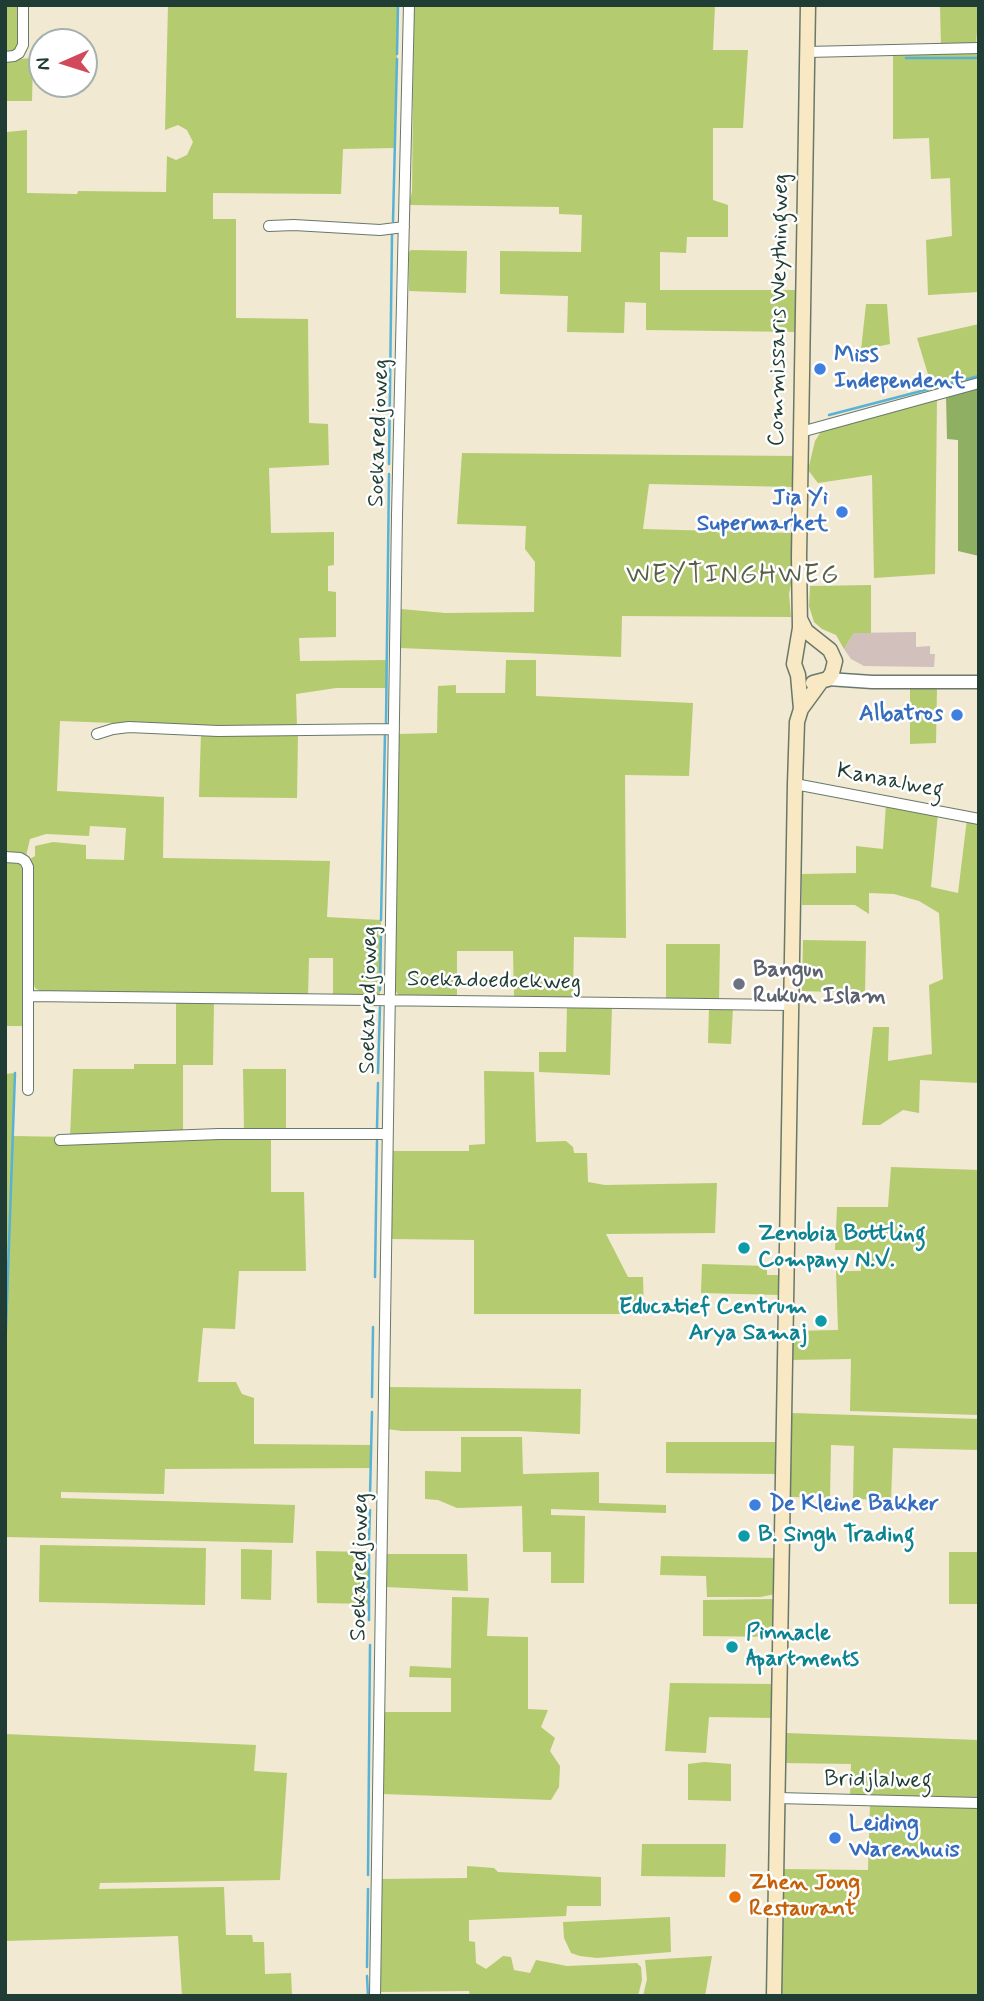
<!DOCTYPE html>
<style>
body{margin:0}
#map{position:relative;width:984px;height:2001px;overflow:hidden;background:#f1e9d1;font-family:Mynerve,sans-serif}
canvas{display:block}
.frame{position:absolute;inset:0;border:7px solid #1f3d34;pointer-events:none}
.north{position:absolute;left:28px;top:28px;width:70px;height:70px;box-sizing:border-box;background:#fff;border:2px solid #a5b1ae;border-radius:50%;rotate:267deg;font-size:19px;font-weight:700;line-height:28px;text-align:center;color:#1f3d34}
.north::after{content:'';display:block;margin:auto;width:24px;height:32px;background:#d1495b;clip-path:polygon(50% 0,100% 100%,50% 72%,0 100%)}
</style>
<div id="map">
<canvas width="984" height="2001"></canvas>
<div class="frame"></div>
<div class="north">N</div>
</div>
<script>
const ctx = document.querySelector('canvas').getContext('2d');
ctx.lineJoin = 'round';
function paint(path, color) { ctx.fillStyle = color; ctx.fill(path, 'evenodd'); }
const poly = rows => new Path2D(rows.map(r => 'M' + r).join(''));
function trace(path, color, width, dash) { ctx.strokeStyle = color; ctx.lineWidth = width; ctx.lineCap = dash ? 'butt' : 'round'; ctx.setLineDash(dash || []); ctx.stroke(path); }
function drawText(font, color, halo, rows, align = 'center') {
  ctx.font = font + ' Mynerve,sans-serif'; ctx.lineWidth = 5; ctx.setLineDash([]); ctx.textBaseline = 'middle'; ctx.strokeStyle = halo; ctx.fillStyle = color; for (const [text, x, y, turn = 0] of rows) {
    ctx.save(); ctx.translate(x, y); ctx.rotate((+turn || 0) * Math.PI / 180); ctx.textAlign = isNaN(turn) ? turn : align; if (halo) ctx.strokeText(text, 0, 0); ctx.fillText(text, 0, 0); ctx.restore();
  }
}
paint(poly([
 [916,632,916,647,930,646,930,654,935,654,934,667,864,666,851,659,844,649,854,633]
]), '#d1c0bc');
paint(poly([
 [5,5,20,5,19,47,17,52,5,54],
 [168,5,398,5,395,148,343,149,341,194,213,193,213,219,236,219,236,318,308,319,309,423,328,424,329,465,269,468,271,533,334,532,334,565,328,566,328,591,336,592,336,637,299,638,300,661,387,660,386,688,336,688,296,694,297,727,220,727,60,721,57,791,164,797,163,858,330,861,327,917,381,920,380,997,333,997,333,958,309,958,308,997,44,993,35,988,33,981,33,866,30,859,35,856,35,846,53,842,86,845,86,859,124,860,126,828,90,826,89,836,46,834,30,839,26,856,17,852,5,853,5,120,7,132,27,130,27,193,77,194,78,191,166,192,167,156,176,160,187,155,193,142,187,130,178,125,165,130],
 [414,5,715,5,713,50,748,50,743,128,713,128,713,200,728,205,728,237,687,237,686,253,660,252,660,290,799,290,799,332,646,330,646,303,625,302,624,333,567,332,568,296,500,294,500,251,581,252,582,215,559,214,559,207,409,205,412,191],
 [950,5,979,5,976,45,941,46,940,7],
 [979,52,979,292,928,295,926,240,952,236,950,178,931,179,929,138,893,139,893,55],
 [33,58,32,101,5,101,5,60],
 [411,250,467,251,466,293,409,291,409,252],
 [866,304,887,304,890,344,861,350],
 [979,324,979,379,933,391,917,338],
 [937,398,935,574,874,578,872,475,818,483,808,470,815,441,822,430],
 [462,453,795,456,794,487,649,484,643,529,794,533,793,575,789,594,791,617,622,616,621,657,400,648,401,609,445,613,534,612,535,562,525,549,526,526,457,524],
 [871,585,871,633,854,633,844,649,836,635,822,629,814,622,809,606,810,586],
 [506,660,536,660,536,696,693,703,689,776,625,775,626,938,574,937,573,999,514,998,513,951,457,951,457,996,399,996,394,989,398,734,437,733,438,686,456,685,456,693,505,693],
 [910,688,937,688,936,743,910,744],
 [201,733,298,734,297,798,199,797],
 [886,803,938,813,931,887,958,893,967,819,979,822,979,1083,920,1080,919,1113,903,1110,880,1125,862,1125,873,1027,889,1027,888,1061,932,1054,929,985,943,979,939,913,919,901,894,894,869,893,869,914,855,905,802,905,802,874,856,873,856,846,883,849],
 [5,861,19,864,23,869,23,1026,5,1026],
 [803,940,866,941,865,993,802,991],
 [666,944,720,944,719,1001,666,1000],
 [176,1002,214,1002,213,1065,183,1065,183,1137,271,1136,271,1192,304,1192,306,1271,239,1271,235,1329,203,1328,198,1382,236,1382,242,1394,254,1398,254,1444,371,1445,370,1468,165,1469,164,1494,61,1492,61,1498,295,1505,293,1543,5,1537,5,1074,15,1073,13,1136,70,1137,73,1069,134,1069,134,1064,176,1064],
 [567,1005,612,1006,610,1075,539,1072,539,1052,566,1052],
 [709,1008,733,1008,731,1044,708,1043],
 [243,1069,286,1069,286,1130,244,1130],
 [484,1071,534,1072,536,1142,566,1141,573,1147,574,1153,587,1153,588,1182,605,1185,717,1183,715,1233,606,1234,628,1277,643,1277,644,1314,474,1314,474,1240,392,1239,392,1151,469,1151,469,1145,485,1144],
 [891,1167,979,1170,979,1415,850,1411,851,1359,789,1360,789,1331,838,1330,836,1271,861,1271,860,1250,835,1250,837,1207,888,1207],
 [702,1264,767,1266,767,1275,781,1275,780,1295,701,1293],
 [387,1387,581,1389,580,1434,518,1431,402,1431,387,1429],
 [792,1413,979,1419,979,1450,893,1448,891,1500,853,1499,854,1446,831,1445,830,1498,791,1497,788,1495,789,1415],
 [461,1437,522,1437,523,1474,599,1472,599,1503,666,1505,666,1513,551,1509,551,1515,585,1516,584,1583,551,1583,551,1552,523,1552,522,1506,457,1508,438,1500,425,1499,425,1471,461,1472],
 [666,1442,778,1442,778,1474,666,1473],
 [40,1545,206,1548,205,1605,39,1602],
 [241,1549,272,1550,271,1600,241,1599],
 [316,1551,369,1552,369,1604,317,1603],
 [949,1552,979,1552,979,1604,949,1604],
 [387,1554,467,1554,468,1591,386,1587],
 [661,1556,776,1558,776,1594,760,1597,707,1597,706,1576,660,1575],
 [452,1597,489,1598,487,1636,528,1637,528,1709,548,1710,541,1727,555,1738,550,1751,560,1766,559,1787,551,1800,383,1794,383,1712,451,1712,451,1678,409,1677,410,1666,451,1668],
 [776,1599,775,1637,703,1636,703,1600],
 [670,1683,773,1684,774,1718,709,1717,706,1753,665,1751],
 [785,1733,979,1740,979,1801,850,1797,851,1764,783,1763],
 [5,1734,256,1745,254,1771,287,1773,280,1880,100,1883,99,1889,224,1887,226,1935,252,1935,253,1942,264,1942,265,1974,291,1973,292,1996,182,1996,178,1936,5,1941],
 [704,1762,731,1764,731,1801,688,1800,688,1764],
 [870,1803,979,1805,979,1996,779,1996,781,1869,868,1870],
 [642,1844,726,1844,725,1877,641,1876],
 [467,1866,494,1868,498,1872,601,1877,601,1906,567,1906,566,1916,469,1920,469,1941,475,1942,476,1963,486,1969,503,1956,511,1957,514,1970,530,1973,536,1960,567,1966,637,1963,641,1967,642,1980,638,1996,470,1996,469,1991,378,1992,381,1879,467,1878],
 [670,1917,671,1952,597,1958,580,1956,571,1953,564,1938,563,1922],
 [712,1956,705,1996,643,1996,647,1979,645,1960]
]), '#b4cb6f');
paint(poly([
 [979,388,979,556,958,551,958,440,947,439,946,396]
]), '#8faf62');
trace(poly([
 [397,54,398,5],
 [906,58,979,58],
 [393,221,397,59],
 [829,415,979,376],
 [389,464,392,235],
 [386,723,389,474],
 [381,920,385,733],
 [380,990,381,932],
 [378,1073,380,1007],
 [377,1128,378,1083],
 [375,1277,377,1141],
 [5,1357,15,1073],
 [372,1397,373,1327],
 [370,1495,372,1412],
 [369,1541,370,1510],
 [369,1555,369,1620],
 [368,1875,370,1645],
 [367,1967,368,1889],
 [367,1976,368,1996]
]), '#58b2d6', 2.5);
const minor = poly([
 [807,52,979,48],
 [5,57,14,56,19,53,23,45,23,5],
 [269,226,294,225,380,230,404,227],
 [801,432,979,383],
 [97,734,113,729,129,727,218,731,394,729],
 [795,784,979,819],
 [5,857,20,858,25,861,28,867,28,1090],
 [29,996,791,1005],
 [60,1140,219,1134,387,1134],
 [777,1798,979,1803],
 [375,1996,397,515,409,5]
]);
const tertiary = poly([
 [828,679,872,682,979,682]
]);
const secondary = poly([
 [800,619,806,631,830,650,835,661,832,673,828,679,813,683],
 [801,709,798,675,794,664,800,628,799,557,808,5],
 [774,1996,795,784,797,722,801,709,820,683]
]);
trace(minor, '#68796b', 12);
trace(tertiary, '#68796b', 15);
trace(secondary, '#68796b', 17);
trace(minor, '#fff', 10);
trace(tertiary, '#fff', 12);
trace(secondary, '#f8e8c3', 14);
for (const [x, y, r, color] of [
 [820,369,7,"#3f7fe0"],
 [842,512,7,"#3f7fe0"],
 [957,715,7,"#3f7fe0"],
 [739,984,7,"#6b7280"],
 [744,1248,7,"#0f9aa8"],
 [821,1321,7,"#0f9aa8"],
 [755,1505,7,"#3f7fe0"],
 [744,1536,7,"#0f9aa8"],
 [732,1647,7,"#0f9aa8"],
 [835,1838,7,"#3f7fe0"],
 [735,1897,7,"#e8710a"]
]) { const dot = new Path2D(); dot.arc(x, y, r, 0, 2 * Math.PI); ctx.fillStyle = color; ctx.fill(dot); trace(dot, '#fff', 2.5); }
drawText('23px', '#1f3d34', '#fff', [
 ["Commissaris Weythingweg",780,310,-89],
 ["Soekaredjoweg",380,433,-88],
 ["Kanaalweg",890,782,11],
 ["Soekadoedoekweg",494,982,1],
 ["Soekaredjoweg",370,1000,-89],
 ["Soekaredjoweg",361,1567,-89],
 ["Bridjlalweg",878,1781,1]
]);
drawText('bold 23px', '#366cbe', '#fff', [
 ["Miss",834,356],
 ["Independent",834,382],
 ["Jia Yi",828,499,"right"],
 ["Supermarket",828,525,"right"],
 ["Albatros",943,715,"right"],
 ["De Kleine Bakker",769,1505],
 ["Leiding",849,1825],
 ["Warenhuis",849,1851]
], 'left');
drawText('bold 23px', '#5b616d', '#fff', [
 ["Bangun",753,971],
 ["Rukun Islam",753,997]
], 'left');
drawText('bold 23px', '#0d838f', '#fff', [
 ["Zenobia Bottling",758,1235],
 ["Company N.V.",758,1261],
 ["Educatief Centrum",807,1308,"right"],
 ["Arya Samaj",807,1334,"right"],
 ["B. Singh Trading",758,1536],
 ["Pinnacle",746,1634],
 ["Apartments",746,1660]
], 'left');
drawText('bold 23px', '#c56008', '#fff', [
 ["Zhen Jong",749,1884],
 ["Restaurant",749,1910]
], 'left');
ctx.letterSpacing = '2px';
drawText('26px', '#5a6048', '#fff', [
 ["WEYTINGHWEG",733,577]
]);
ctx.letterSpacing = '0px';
</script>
